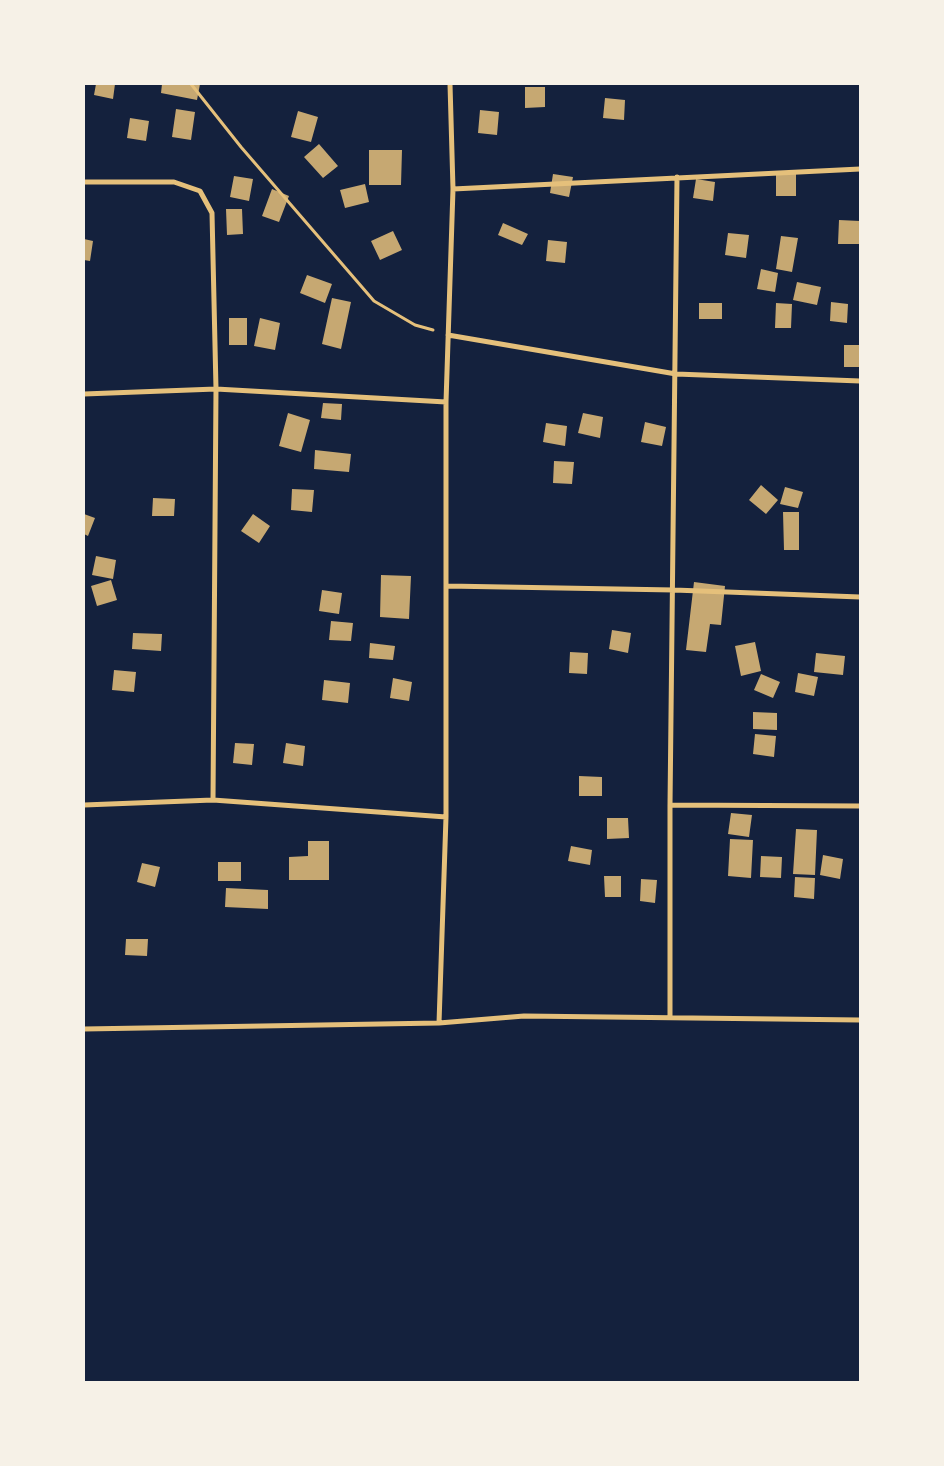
<!DOCTYPE html>
<style>
body{margin:0}
#map{position:relative;width:944px;height:1466px;overflow:hidden;background:#14213d;font-family:"Exo 2",sans-serif}
canvas{display:block}
.frame{position:absolute;inset:0;border:85px solid #f6f1e7;pointer-events:none}
</style>
<div id="map">
<canvas width="944" height="1466"></canvas>
<div class="frame"></div>
</div>
<script>
const ctx = document.querySelector('canvas').getContext('2d');
ctx.lineJoin = 'round';
function paint(path, color) { ctx.fillStyle = color; ctx.fill(path, 'evenodd'); }
const poly = rows => new Path2D(rows.map(r => 'M' + r).join(''));
function trace(path, color, width, dash) { ctx.strokeStyle = color; ctx.lineWidth = width; ctx.lineCap = dash ? 'butt' : 'round'; ctx.setLineDash(dash || []); ctx.stroke(path); }
paint(poly([
 [96,84,115,84,113,99,94,95],
 [162,84,200,84,197,100,161,93],
 [525,87,545,87,545,107,525,108],
 [605,98,625,100,624,120,603,118],
 [176,109,195,112,191,140,172,137],
 [480,110,499,112,497,135,478,133],
 [298,111,318,117,311,142,291,137],
 [130,118,149,121,146,141,127,138],
 [319,144,338,166,323,178,304,157],
 [369,150,402,150,401,185,369,185],
 [776,173,796,174,796,196,776,196],
 [553,174,573,177,569,197,550,193],
 [234,176,253,179,249,201,230,197],
 [696,179,715,182,713,201,693,198],
 [365,184,369,202,345,208,340,190],
 [272,189,289,196,279,222,262,216],
 [226,209,242,209,243,234,227,235],
 [839,220,860,221,860,244,838,244],
 [503,223,528,234,522,245,498,235],
 [393,231,402,250,380,260,371,241],
 [728,233,749,235,746,258,725,255],
 [781,236,798,238,792,272,776,269],
 [84,239,93,241,90,261,84,260],
 [548,240,567,242,565,263,546,261],
 [761,269,778,273,775,292,757,289],
 [307,275,332,284,325,303,300,293],
 [797,282,821,287,817,305,793,300],
 [332,298,351,302,341,349,322,344],
 [831,302,848,304,847,323,830,321],
 [699,303,722,303,722,319,699,319],
 [776,303,792,304,791,328,775,328],
 [229,318,247,318,247,345,229,345],
 [260,318,280,323,275,350,254,346],
 [844,345,860,345,860,367,844,367],
 [323,403,342,404,341,420,321,418],
 [288,413,310,420,301,452,279,446],
 [583,413,603,417,600,438,578,433],
 [645,422,666,427,662,446,641,442],
 [546,423,567,426,565,446,543,442],
 [315,450,351,454,349,472,314,469],
 [554,461,574,462,572,484,553,483],
 [761,485,778,500,766,514,749,500],
 [785,487,803,492,798,508,780,504],
 [292,489,314,490,312,512,291,510],
 [153,498,175,499,174,516,152,516],
 [783,512,799,512,799,550,784,550],
 [84,514,95,518,88,536,84,534],
 [253,514,270,526,259,543,241,531],
 [96,556,116,560,113,579,92,575],
 [381,575,411,576,409,619,380,617],
 [111,580,117,600,97,606,91,586],
 [694,582,725,586,721,625,710,624,706,652,686,650],
 [322,590,342,593,339,614,319,611],
 [331,621,353,623,351,641,329,640],
 [612,630,631,633,628,653,609,649],
 [133,633,162,634,161,651,132,649],
 [755,642,761,671,741,676,735,646],
 [370,643,395,646,393,660,369,658],
 [570,652,588,653,587,674,569,673],
 [816,653,845,656,843,675,814,672],
 [114,670,136,672,134,692,112,690],
 [798,673,818,677,814,696,795,692],
 [761,674,780,682,773,698,754,690],
 [393,678,412,682,409,701,390,698],
 [324,680,350,683,348,703,322,700],
 [753,712,777,713,777,730,753,729],
 [755,734,776,736,774,757,753,754],
 [235,743,254,744,252,765,233,763],
 [286,743,305,746,303,766,283,763],
 [579,776,602,777,602,796,579,796],
 [731,813,752,815,749,837,728,834],
 [607,818,628,818,629,838,607,839],
 [796,829,817,830,815,875,793,874],
 [730,839,753,840,751,878,728,876],
 [308,841,329,841,329,880,289,880,289,857,308,856],
 [571,846,592,850,590,865,568,861],
 [823,855,843,859,840,879,820,875],
 [761,856,782,857,781,878,760,877],
 [218,862,241,862,241,881,218,881],
 [142,863,160,867,155,887,137,882],
 [604,876,621,876,621,897,605,897],
 [795,877,815,878,814,899,794,897],
 [641,879,657,880,655,903,640,901],
 [226,888,268,890,268,909,225,907],
 [126,939,148,939,147,956,125,955]
]), '#c6a872');
trace(poly([
 [191,84,241,147,374,301,415,325,433,330]
]), '#e5c07b', 3);
trace(poly([
 [84,182,174,182,200,191,212,213,216,389,213,800],
 [453,189,860,169],
 [448,335,676,374,860,381],
 [84,394,216,389,446,402],
 [447,586,674,590,860,597],
 [84,805,213,800,446,817],
 [670,805,860,806],
 [670,1017,670,805,677,177],
 [439,1023,446,817,446,402,453,189,450,84],
 [84,1029,439,1023,524,1016,860,1020]
]), '#e5c07b', 5);
</script>
